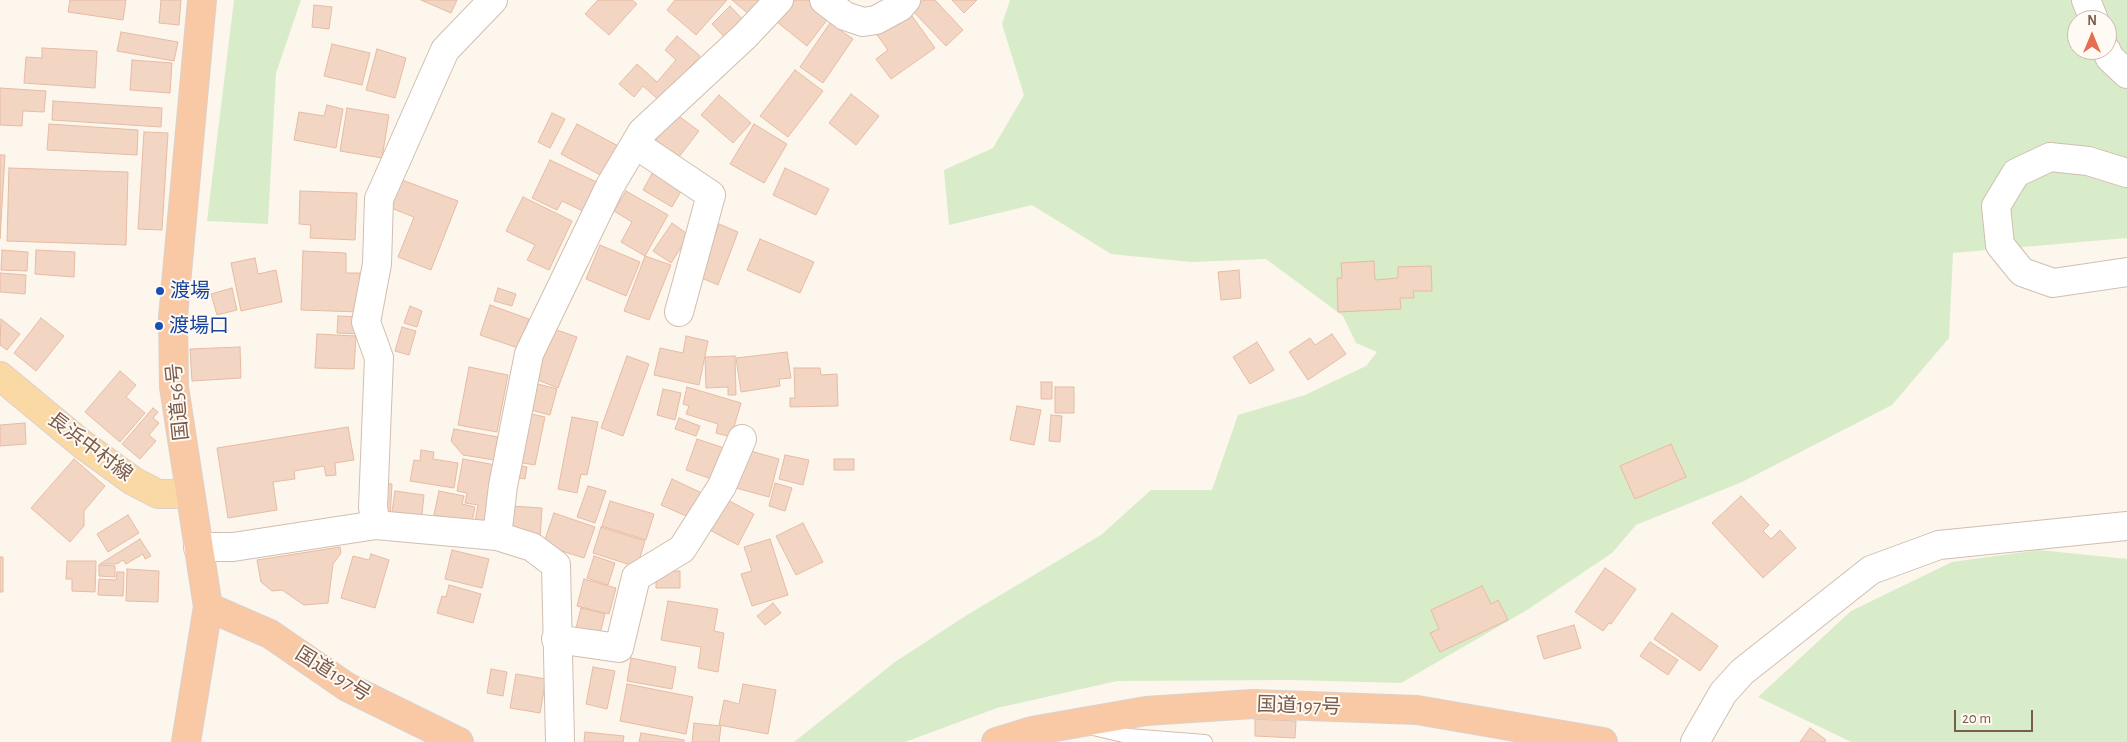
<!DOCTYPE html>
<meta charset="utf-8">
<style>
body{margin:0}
#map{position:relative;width:2127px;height:742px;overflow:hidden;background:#fdf6ec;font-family:"Alegreya Sans",sans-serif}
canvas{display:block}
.north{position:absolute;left:2067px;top:10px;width:50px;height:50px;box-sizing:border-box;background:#fffaf3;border:1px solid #cabbb1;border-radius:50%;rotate:0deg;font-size:14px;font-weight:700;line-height:20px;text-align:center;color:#7a5c4d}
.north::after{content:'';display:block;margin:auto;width:18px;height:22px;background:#e76f51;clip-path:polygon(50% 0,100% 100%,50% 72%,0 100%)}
.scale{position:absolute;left:1954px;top:710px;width:79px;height:22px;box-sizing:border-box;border:2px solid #7a5c4d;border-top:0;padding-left:6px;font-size:15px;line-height:18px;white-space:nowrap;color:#7a5c4d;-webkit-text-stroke:4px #fffaf3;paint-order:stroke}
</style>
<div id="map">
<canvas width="2127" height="742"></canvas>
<div class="north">N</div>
<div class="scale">20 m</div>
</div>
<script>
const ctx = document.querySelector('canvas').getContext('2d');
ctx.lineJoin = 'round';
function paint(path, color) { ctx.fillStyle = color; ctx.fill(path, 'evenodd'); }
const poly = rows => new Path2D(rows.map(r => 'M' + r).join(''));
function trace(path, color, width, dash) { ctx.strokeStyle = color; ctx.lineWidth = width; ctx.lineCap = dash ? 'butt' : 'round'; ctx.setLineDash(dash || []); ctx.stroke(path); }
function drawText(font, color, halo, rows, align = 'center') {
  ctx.font = font + ' "Alegreya Sans","Noto Sans JP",sans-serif'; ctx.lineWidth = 4; ctx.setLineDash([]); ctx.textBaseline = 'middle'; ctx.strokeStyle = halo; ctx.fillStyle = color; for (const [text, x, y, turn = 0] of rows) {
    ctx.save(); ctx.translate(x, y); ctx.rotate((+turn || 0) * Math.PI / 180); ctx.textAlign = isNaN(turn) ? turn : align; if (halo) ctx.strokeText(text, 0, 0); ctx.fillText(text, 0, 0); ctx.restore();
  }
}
paint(poly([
 [234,0,301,0,276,73,268,224,207,221],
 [1010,0,2127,0,2127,238,1953,253,1949,338,1892,405,1742,482,1636,525,1612,553,1527,610,1401,683,1291,680,1117,681,997,708,905,742,794,742,895,662,967,615,1101,535,1151,490,1212,490,1238,415,1305,395,1366,366,1377,352,1356,343,1343,316,1266,259,1191,262,1111,254,1032,205,949,225,944,170,993,148,1024,95,1002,24],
 [2077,20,2107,20,2107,50,2077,50],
 [2039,550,2127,559,2127,742,1851,742,1758,697,1851,611,1952,562]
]), '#d8ecc9');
const building = poly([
 [70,0,126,0,123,20,68,12,70,0],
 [161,0,181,0,179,25,159,23,161,0],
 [421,0,457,0,451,13,421,0],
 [598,0,632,0,637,4,609,35,585,14,598,0],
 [675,0,727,0,696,35,667,10,675,0],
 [732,0,760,0,763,3,751,16,732,0],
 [795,0,809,0,830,16,807,46,777,22,795,0],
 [923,0,935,0,963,30,946,46,912,10,923,0],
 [952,0,977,0,964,13,952,0],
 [314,5,332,7,329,29,312,27,314,5],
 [730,6,749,26,730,43,712,24,730,6],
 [907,9,935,48,891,79,876,59,888,50,875,32,907,9],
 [830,23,853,39,823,83,800,67,830,23],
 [121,32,178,42,174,61,117,51,121,32],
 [677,36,700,56,660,101,643,86,634,97,619,84,637,64,657,82,676,60,665,50,677,36],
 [332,44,370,53,362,85,324,76,332,44],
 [42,48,97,51,95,88,24,83,26,57,42,58,42,48],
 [377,49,406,58,395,98,366,90,377,49],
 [132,60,172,63,170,93,130,90,132,60],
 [795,70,823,91,788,137,760,116,795,70],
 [0,88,46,91,44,112,23,111,22,126,0,125,0,88],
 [851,94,879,116,856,145,829,123,851,94],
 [719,95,751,123,733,143,701,115,719,95],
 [53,101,162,108,161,127,52,120,53,101],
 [327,105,343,109,336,148,294,140,299,112,324,116,327,105],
 [347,108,389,115,382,158,340,151,347,108],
 [552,113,565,119,550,148,538,142,552,113],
 [676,114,699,131,675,162,653,144,676,114],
 [49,124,138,130,137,155,47,150,49,124],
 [577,124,622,148,606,178,561,154,577,124],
 [754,124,787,144,764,183,730,164,754,124],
 [144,132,168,133,162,230,138,229,144,132],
 [0,155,5,155,0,239,0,155],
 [550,160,603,185,589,214,562,201,557,210,532,198,550,160],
 [9,168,128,172,126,245,7,241,9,168],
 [785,168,829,189,816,215,773,195,785,168],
 [654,170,684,186,672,207,643,190,654,170],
 [397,178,458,201,431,270,398,257,414,217,386,206,397,178],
 [300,191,357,193,355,240,310,238,311,225,299,224,300,191],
 [626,191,668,215,645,256,621,242,632,222,614,211,626,191],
 [523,197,572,221,549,270,527,260,535,245,506,231,523,197],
 [672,223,689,235,671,263,653,251,672,223],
 [719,224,738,232,718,285,699,277,719,224],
 [760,239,814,262,800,293,747,270,760,239],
 [600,245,640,262,626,296,586,279,600,245],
 [2,250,28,252,27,271,1,270,2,250],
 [36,250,75,252,74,277,35,274,36,250],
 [303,251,346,253,346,273,360,273,359,312,301,310,303,251],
 [645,256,671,265,649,320,624,311,645,256],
 [255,258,258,274,276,270,282,302,241,311,231,263,255,258],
 [1374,261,1375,280,1398,278,1398,267,1431,266,1432,291,1413,291,1414,298,1400,298,1401,309,1338,312,1337,278,1342,278,1341,263,1374,261],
 [1239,270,1241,298,1221,300,1218,272,1239,270],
 [0,273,26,275,25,294,0,292,0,273],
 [232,288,237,310,217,315,211,294,232,288],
 [498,288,516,294,512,306,494,301,498,288],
 [490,305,529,319,518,348,480,335,490,305],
 [410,306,422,311,417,327,404,323,410,306],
 [338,316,363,317,363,334,337,333,338,316],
 [41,318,64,336,36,371,14,353,41,318],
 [1,319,20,334,7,350,0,345,1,319],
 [402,327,416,331,409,355,395,351,402,327],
 [554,329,577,337,558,388,535,379,554,329],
 [317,334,356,336,354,369,315,368,317,334],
 [1332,334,1346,354,1308,380,1289,352,1310,338,1315,345,1332,334],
 [686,336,708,341,699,385,654,375,660,348,683,353,686,336],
 [1257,342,1274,370,1250,384,1233,357,1257,342],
 [240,347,241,378,192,381,190,349,240,347],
 [787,352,791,378,779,379,780,386,741,392,736,358,787,352],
 [627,356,649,364,623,436,601,428,627,356],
 [735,356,736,395,728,395,728,387,706,388,705,357,735,356],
 [469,367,508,375,497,432,458,425,469,367],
 [794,368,820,368,821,375,837,374,838,406,790,407,790,398,795,398,794,368],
 [120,371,136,385,126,397,145,413,120,442,85,412,120,371],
 [1041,382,1052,382,1052,399,1041,399,1041,382],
 [534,383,557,389,550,415,527,409,534,383],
 [687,387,741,403,731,437,716,433,718,424,686,414,689,406,683,404,687,387],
 [1055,387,1074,387,1074,413,1055,413,1055,387],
 [663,389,681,393,675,420,657,415,663,389],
 [1017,406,1041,410,1034,445,1010,440,1017,406],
 [153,408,158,412,153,418,159,423,149,435,156,441,140,459,122,444,153,408],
 [527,413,545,417,535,465,517,462,527,413],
 [1051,415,1062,416,1060,442,1049,441,1051,415],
 [572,417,598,422,587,475,581,474,577,493,558,489,572,417],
 [679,418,700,426,696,436,675,429,679,418],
 [25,423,26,444,0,446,0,425,25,423],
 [348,427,354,460,335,463,336,475,326,476,324,466,294,471,295,479,273,482,277,510,228,518,217,448,348,427],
 [454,429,498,437,494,460,463,455,451,441,454,429],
 [697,439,724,448,714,480,686,470,697,439],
 [1671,444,1686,477,1635,499,1620,466,1671,444],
 [740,448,779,459,769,497,729,486,740,448],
 [421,450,434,452,433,459,458,463,454,488,410,481,414,460,420,461,421,450],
 [785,455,809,460,803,485,779,479,785,455],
 [74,459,105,486,84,511,84,526,70,542,31,508,74,459],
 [463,459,501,466,488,536,473,533,478,505,465,503,467,493,457,491,463,459],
 [834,459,854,459,854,470,834,470,834,459],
 [516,465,527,467,525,479,514,477,516,465],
 [672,479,704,494,693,519,661,505,672,479],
 [383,483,392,484,390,519,380,519,383,483],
 [775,483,792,488,785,511,769,506,775,483],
 [588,486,606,491,595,523,577,517,588,486],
 [395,491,424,495,421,523,391,519,395,491],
 [439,491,464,496,462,504,475,507,470,532,453,519,434,515,439,491],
 [1741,496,1769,525,1763,531,1771,539,1780,530,1796,548,1763,578,1712,523,1741,496],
 [722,497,754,514,738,545,706,528,722,497],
 [610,501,654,514,646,540,602,526,610,501],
 [512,506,542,508,540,539,510,537,512,506],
 [554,513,595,527,584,558,543,545,554,513],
 [128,515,139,533,108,552,97,534,128,515],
 [803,523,823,562,796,575,776,536,803,523],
 [601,527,645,541,637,567,593,553,601,527],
 [140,539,151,556,145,559,143,554,126,564,123,560,117,564,100,564,140,539],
 [770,539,788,595,752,606,741,574,752,571,744,547,770,539],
 [340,547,341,553,333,564,328,603,304,605,282,590,272,591,261,582,257,560,340,547],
 [452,550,489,559,482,588,445,579,452,550],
 [371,554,389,560,375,608,341,598,353,556,369,560,371,554],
 [594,556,615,563,608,585,587,578,594,556],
 [0,557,3,557,3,592,0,592,0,557],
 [67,561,96,561,95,592,72,591,72,579,66,579,67,561],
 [99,565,115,566,115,577,99,576,99,565],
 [1605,568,1636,589,1611,624,1609,623,1603,631,1575,612,1605,568],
 [127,569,159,571,158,602,126,601,127,569],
 [656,571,680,571,680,588,656,588,656,571],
 [117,572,124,572,123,596,98,595,99,579,116,580,117,572],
 [584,579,616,588,609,614,577,606,584,579],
 [449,585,481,594,473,623,437,613,442,596,446,597,449,585],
 [1482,586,1491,604,1498,600,1508,620,1440,652,1430,633,1439,629,1431,610,1482,586],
 [668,601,718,609,714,631,724,633,718,672,698,668,701,647,661,640,668,601],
 [773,603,781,613,765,625,757,616,773,603],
 [581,608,605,614,598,642,574,636,581,608],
 [1672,613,1718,646,1700,671,1654,639,1672,613],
 [1574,625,1581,648,1544,659,1537,636,1574,625],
 [1650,642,1678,660,1668,675,1640,656,1650,642],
 [631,658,676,667,672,689,627,681,631,658],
 [593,667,615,671,607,709,586,704,593,667],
 [491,669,507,672,503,696,487,693,491,669],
 [516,674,546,679,540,713,510,708,516,674],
 [627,684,693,697,686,734,620,721,627,684],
 [743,684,776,690,768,734,719,725,724,700,739,704,743,684],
 [1255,719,1296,721,1295,738,1255,736,1255,719],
 [694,723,721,726,719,742,692,742,694,723],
 [1810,728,1826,740,1825,742,1800,742,1810,728],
 [585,732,624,736,623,742,584,742,585,732],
 [641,733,684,740,684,742,639,742,641,733]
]);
paint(building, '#f3d5c3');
trace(building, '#e6bba3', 1);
const service = poly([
 [1089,727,1128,736,1205,742]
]);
const minor = poly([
 [824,0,845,16,863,22,876,20,900,7,906,0],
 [2086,0,2094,20],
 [2106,50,2110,58,2127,74],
 [635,144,711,195,679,312],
 [376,525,373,507,379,358,366,322,377,264,379,199,445,50,493,0],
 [497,536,503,486,529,354,610,186,642,132,745,36,779,0],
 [198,547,233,547,376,525,497,536,532,547,556,565,560,742],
 [556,639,619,648,636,577,682,549,722,486,742,439]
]);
const tertiary = poly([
 [2127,173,2088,161,2050,157,2016,173,1996,206,2000,245,2022,272,2053,283,2127,272],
 [1695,742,1723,693,1742,672,1871,570,1939,545,2127,526]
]);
const primary = poly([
 [0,376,82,444,133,481,158,494,189,494]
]);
const trunk = poly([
 [208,607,270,634,347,687,459,742],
 [186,742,208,607,174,387,173,317,202,0],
 [996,742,1032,731,1146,711,1253,704,1417,710,1603,742]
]);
trace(service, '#d1beb0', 16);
trace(minor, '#d1beb0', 30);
trace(tertiary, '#d1beb0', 30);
trace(primary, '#dad1cd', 30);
trace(trunk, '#dad1cd', 30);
trace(service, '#fff', 14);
trace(minor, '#fff', 28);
trace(tertiary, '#fff', 28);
trace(primary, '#fbd9a5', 28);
trace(trunk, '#f9c8a4', 28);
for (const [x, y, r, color] of [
 [160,291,5,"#1a4fb4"],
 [159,326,5,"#1a4fb4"]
]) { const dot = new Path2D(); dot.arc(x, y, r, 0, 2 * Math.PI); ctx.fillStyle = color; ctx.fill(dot); trace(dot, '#fffaf3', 2); }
drawText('20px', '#164399', '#fffaf3', [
 ["渡場",170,291],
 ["渡場口",169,326]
], 'left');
drawText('20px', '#7a5c4d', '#fffaf3', [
 ["国道56号",178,402,-96],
 ["長浜中村線",90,447,37],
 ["国道197号",333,674,32],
 ["国道197号",1299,706,2]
]);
</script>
